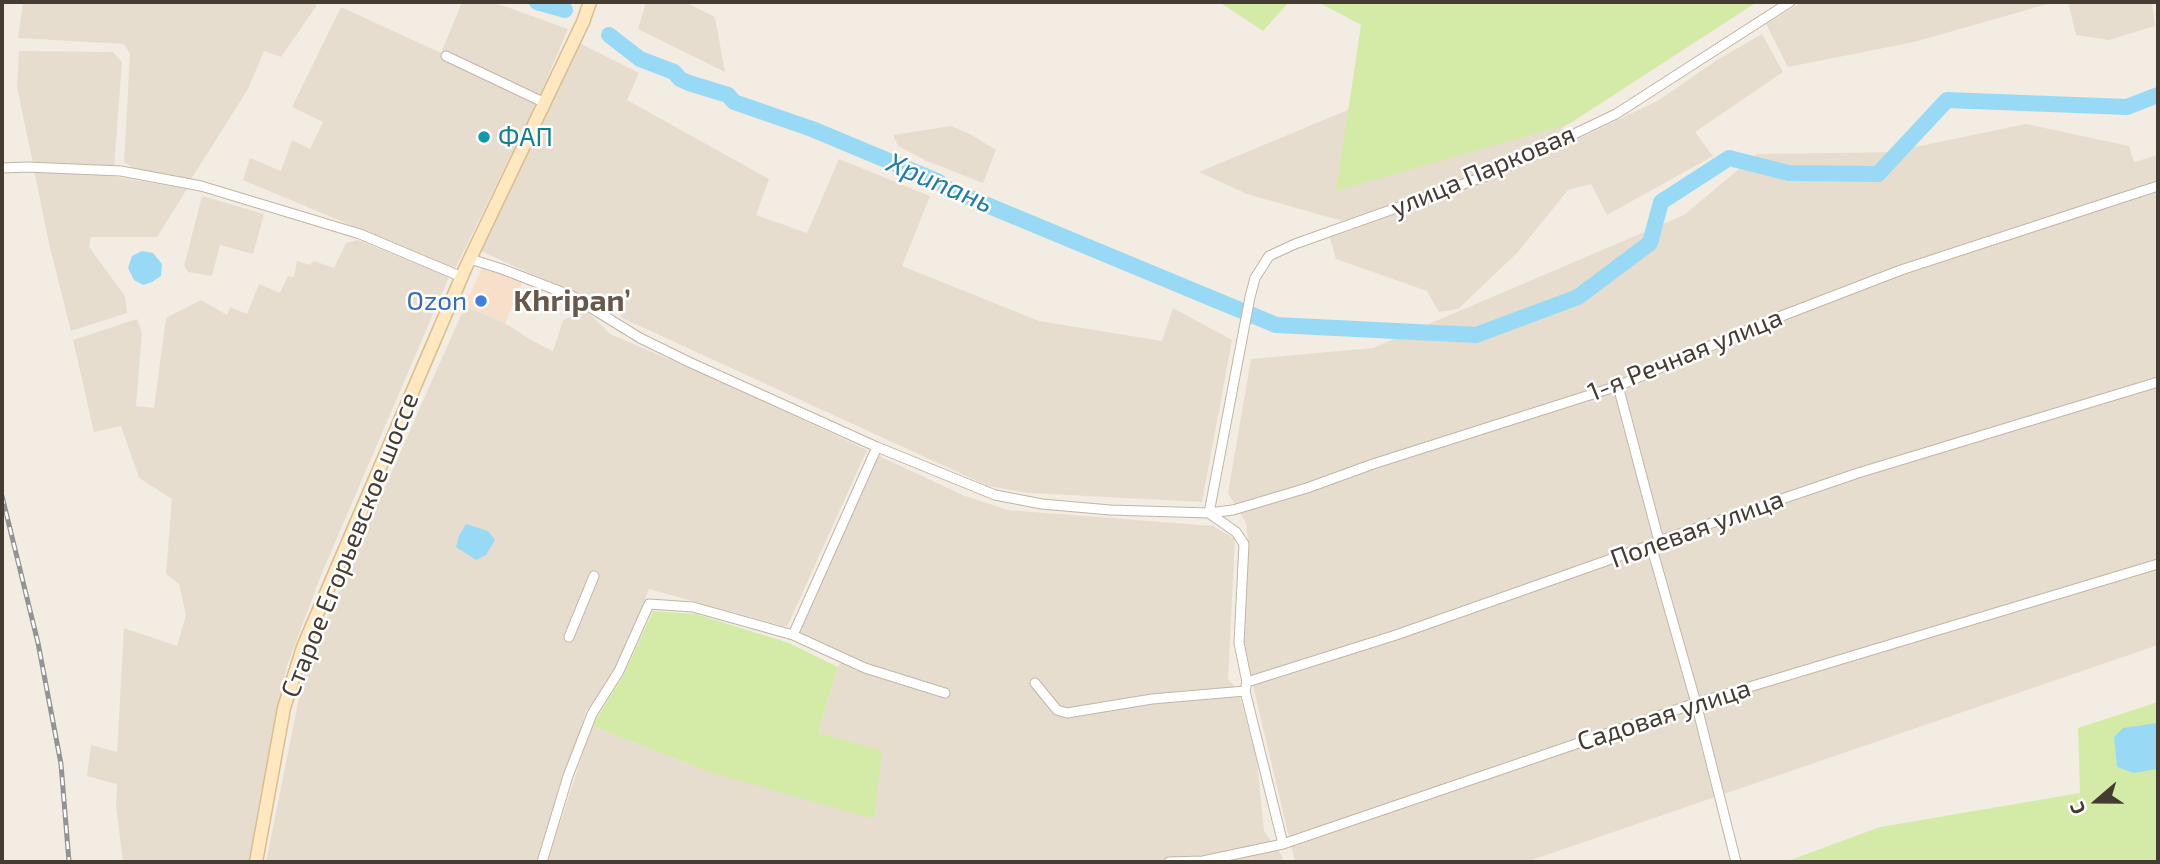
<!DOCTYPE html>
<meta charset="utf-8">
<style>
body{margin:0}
#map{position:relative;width:2160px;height:864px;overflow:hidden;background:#f3ece2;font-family:"Exo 2",sans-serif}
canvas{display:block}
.frame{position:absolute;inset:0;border:4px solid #443b32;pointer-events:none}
.north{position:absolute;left:2062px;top:766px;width:70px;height:70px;-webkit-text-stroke:5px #fff;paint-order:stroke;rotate:250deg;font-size:19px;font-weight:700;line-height:28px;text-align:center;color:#443b32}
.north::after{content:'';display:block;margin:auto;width:24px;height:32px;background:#443b32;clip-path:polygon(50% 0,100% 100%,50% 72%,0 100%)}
</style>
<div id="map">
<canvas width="2160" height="864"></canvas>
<div class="frame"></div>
<div class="north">С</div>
</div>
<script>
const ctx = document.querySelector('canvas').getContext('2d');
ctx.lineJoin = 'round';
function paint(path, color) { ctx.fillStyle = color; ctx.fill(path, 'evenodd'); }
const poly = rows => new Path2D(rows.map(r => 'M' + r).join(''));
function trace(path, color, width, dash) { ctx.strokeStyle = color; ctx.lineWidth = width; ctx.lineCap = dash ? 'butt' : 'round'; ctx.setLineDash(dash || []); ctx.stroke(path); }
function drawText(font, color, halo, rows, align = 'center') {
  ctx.font = font + ' "Exo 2",sans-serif'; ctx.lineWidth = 5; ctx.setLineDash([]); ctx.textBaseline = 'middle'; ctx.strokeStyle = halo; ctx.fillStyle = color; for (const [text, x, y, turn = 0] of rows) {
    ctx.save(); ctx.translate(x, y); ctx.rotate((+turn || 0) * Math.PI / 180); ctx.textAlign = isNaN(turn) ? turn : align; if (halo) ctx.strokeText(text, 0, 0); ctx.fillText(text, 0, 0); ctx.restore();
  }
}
paint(poly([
 [23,2,309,2,317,5,281,57,264,51,248,89,190,181,137,170,124,162,130,54,124,44,18,38],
 [462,2,493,2,568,29,538,100,455,269,243,180,250,158,281,171,292,140,310,149,323,122,292,107,341,7,441,53],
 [646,2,685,2,715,17,725,72,638,29],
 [1802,2,2055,2,1914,42,1788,67,1766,24],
 [2068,2,2152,2,2155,26,2109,40,2076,35],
 [1762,34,1783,72,1695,132,1713,156,1607,215,1591,184,1568,190,1518,252,1458,309,1439,312,1427,291,1336,259,1330,238,1476,185,1593,132,1659,100,1717,60],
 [579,43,639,73,627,100,769,179,756,215,807,233,839,159,930,196,902,266,1039,321,1162,341,1173,308,1232,340,1202,502,1029,493,988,486,620,317,622,311,527,272,481,251],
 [19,51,113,52,122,62,114,168,33,164,17,87],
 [1446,69,1577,112,1555,137,1477,174,1342,221,1247,194,1199,172],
 [2026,124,2129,146,2134,162,2158,155,2158,645,1526,862,1295,862,1243,644,1249,549,1246,523,1228,493,1251,359,1373,348,1684,215,1757,154,1902,152,1910,148],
 [951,126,970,134,996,150,983,183,927,161,898,146,893,135],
 [34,170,105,175,187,189,157,237,91,237,89,247,125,296,127,313,71,331,48,239],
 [202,196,264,214,253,254,220,245,212,276,188,272,184,266],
 [358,240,449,277,321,575,287,666,250,862,123,862,116,806,117,784,87,776,91,745,117,752,124,628,177,646,186,615,179,584,166,574,172,499,139,478,121,426,94,432,73,340,137,319,142,333,136,406,154,408,166,318,201,300,227,315,230,307,247,314,259,284,280,293,288,276,294,277,297,261,310,265,314,261,334,268,346,243],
 [465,306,505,323,531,340,553,351,563,320,587,311,610,334,720,381,867,450,787,627,649,589,616,670,602,693,586,711,539,862,266,862,305,668],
 [877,455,965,496,1008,510,1213,526,1235,539,1228,679,1238,690,1257,760,1264,831,1282,856,1283,862,547,862,592,726,706,771,818,733,838,667,845,654,799,633]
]), '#e7ddcf');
paint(poly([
 [483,265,523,281,505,323,465,306]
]), '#f7dfca');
paint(poly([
 [1219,2,1289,2,1263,31],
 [1318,2,1757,2,1569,124,1336,191,1361,25],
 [653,611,696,614,789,643,838,667,818,733,882,750,874,819,706,771,592,726,624,674],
 [2158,702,2158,862,1785,862,1880,827,2080,793,2078,728]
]), '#d4eba7');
paint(poly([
 [142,251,153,253,162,264,161,276,152,282,143,285,134,280,128,268,132,256],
 [466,524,488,531,495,540,486,555,476,560,456,547,459,536],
 [2157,723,2156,769,2134,773,2117,767,2114,737,2123,728]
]), '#98daf5');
trace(poly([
 [537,2,565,10],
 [609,35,640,59,674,72,680,79,689,83,728,95,734,102,812,129,939,182,946,188,1276,325,1476,335,1578,297,1650,243,1661,202,1729,158,1789,173,1878,174,1947,100,2127,107,2158,95]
]), '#98daf5', 16);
const street = poly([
 [446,56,543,102],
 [2,168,27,167,121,171,201,186,360,234,462,277],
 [470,259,502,269,572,296,640,338,689,362,877,447,995,495,1042,504,1110,510,1209,513,1233,510,1307,488,1373,464,1618,386,1766,322,1901,270,2158,186],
 [1618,386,1659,541],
 [1209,513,1250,297,1255,278,1269,256,1295,244,1486,176,1616,114,1790,2],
 [1209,513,1236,532,1244,544,1239,643,1247,682],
 [1651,545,1696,703,1736,862],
 [793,635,877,447],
 [569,637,594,576],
 [1035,683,1057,710,1067,713,1152,699,1245,691],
 [1245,691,1247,682,1396,635,1651,545,1659,541,1858,473,2158,382],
 [1245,691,1283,844],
 [542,862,568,776,592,714,619,671,649,604,693,607,793,635,865,668,945,693],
 [1169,862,1203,861,1283,844,1696,703,2158,564]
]);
const secondary = poly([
 [256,862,284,708,303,647,465,269,583,22,590,2]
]);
trace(street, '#c1b5a7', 11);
trace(secondary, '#d9be90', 15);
trace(street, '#fff', 9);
trace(secondary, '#ffe8bf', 12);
const rail = poly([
 [2,496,38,643,61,764,69,862]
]);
trace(rail, '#939393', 5);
trace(rail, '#fff', 2.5, [8]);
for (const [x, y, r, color] of [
 [484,137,7,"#0f9aa8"],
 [481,301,7,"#3f7fe0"]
]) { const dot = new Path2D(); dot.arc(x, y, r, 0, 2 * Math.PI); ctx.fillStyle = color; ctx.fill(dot); trace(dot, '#fff', 2.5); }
drawText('26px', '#0d838f', '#fff', [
 ["ФАП",498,137]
], 'left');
drawText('26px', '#443b32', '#fff', [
 ["улица Парковая",1483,171,-23],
 ["1-я Речная улица",1685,355,-22],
 ["Полевая улица",1697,529,-20],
 ["Старое Егорьевское шоссе",350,545,-68],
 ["Садовая улица",1664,715,-18]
]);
drawText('26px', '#366cbe', '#fff', [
 ["Ozon",467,301]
], 'right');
drawText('italic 28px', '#227ea6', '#fff', [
 ["Хрипань",940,183,23]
]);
drawText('bold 30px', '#685849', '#fff', [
 ["Khripan’",572,301]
]);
</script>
